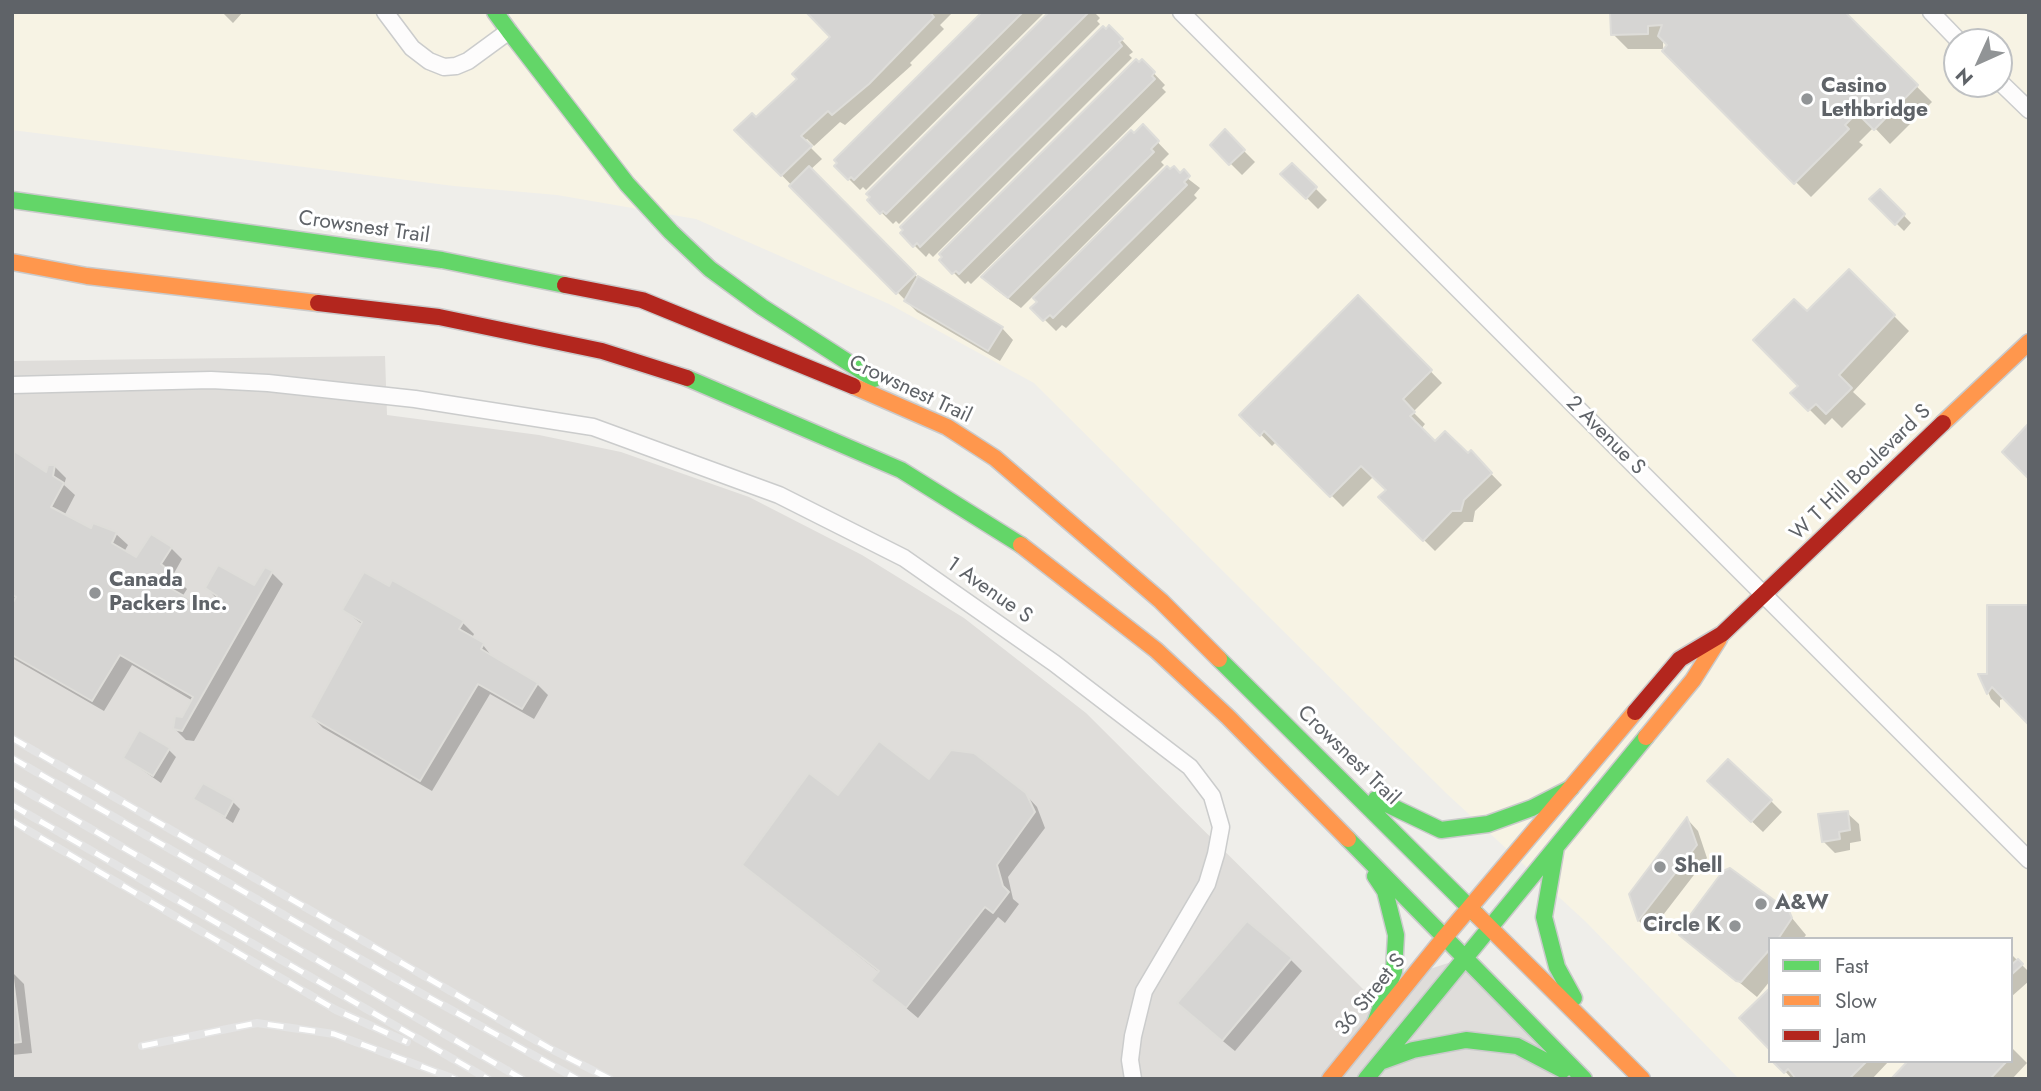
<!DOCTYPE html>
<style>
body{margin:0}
#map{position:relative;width:2041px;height:1091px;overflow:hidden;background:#efeeea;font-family:Jost,sans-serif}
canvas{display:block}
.frame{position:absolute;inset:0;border:14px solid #5f6368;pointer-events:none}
.legend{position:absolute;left:1768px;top:937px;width:245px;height:126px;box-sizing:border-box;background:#fff;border:2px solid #bfc1c3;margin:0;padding:9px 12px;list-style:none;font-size:21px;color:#5f6368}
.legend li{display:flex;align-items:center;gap:14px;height:35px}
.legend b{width:35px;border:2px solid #bfc1c3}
.north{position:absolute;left:1943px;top:28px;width:70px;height:70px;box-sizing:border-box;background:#fff;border:2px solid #bfc1c3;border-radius:50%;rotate:225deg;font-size:19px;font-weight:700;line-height:28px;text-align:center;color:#5f6368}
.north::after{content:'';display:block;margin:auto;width:24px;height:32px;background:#919496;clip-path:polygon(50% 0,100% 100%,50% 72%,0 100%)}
</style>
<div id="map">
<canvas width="2041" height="1091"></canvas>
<div class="frame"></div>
<ul class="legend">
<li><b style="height:9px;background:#63d668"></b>Fast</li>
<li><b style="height:9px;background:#ff974d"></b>Slow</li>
<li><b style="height:9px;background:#b3261e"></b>Jam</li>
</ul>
<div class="north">N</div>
</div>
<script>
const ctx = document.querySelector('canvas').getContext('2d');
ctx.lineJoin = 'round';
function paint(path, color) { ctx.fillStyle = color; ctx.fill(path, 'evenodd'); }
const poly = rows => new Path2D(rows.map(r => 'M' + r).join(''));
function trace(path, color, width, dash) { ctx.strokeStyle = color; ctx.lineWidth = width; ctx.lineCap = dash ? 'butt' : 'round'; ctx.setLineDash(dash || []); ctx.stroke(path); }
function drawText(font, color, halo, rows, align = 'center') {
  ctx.font = font + ' Jost,sans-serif'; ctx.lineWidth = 6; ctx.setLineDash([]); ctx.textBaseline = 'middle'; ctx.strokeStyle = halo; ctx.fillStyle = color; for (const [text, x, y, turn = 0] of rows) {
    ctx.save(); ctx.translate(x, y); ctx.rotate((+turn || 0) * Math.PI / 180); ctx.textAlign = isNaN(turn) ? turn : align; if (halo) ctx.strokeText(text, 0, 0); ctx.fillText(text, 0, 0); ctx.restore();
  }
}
paint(poly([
 [12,12,2029,12,2029,1079,1739,1079,1586,922,1446,793,1034,383,889,304,696,219,557,195,454,186,12,130],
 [1957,42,1999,42,1999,84,1957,84],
 [1770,939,2011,939,2011,1061,1770,1061]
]), '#f7f3e4');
paint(poly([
 [385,356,387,415,539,435,621,452,749,497,862,555,964,618,1086,713,1364,990,1464,958,1584,1079,12,1079,12,361]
]), '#dfddda');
paint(poly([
 [222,12,243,12,233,23],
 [859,12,953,12,940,25,944,29,910,63,912,65,845,125,840,122,814,146,807,139,804,141,822,159,810,170,918,278,1002,328,1013,340,1000,361,917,312,737,130,756,119,799,79],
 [985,12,1045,12,866,190,863,187,860,190,849,179],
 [1052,12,1094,12,1100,18,1097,21,1100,24,899,224,896,221,893,224,869,200],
 [1612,12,1843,12,1932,102,1890,144,1874,127,1859,142,1863,145,1811,197,1664,51,1670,45,1663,39,1663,49,1628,49,1613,34],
 [1121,39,1133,52,1129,55,1132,58,933,257,929,253,926,257,902,233],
 [1142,61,1165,85,1162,88,1166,92,971,284,968,281,965,284,941,260],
 [1143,127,1169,154,1161,162,1164,165,1021,308,995,289,984,277],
 [1225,132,1255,162,1242,175,1212,145],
 [1292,165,1327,200,1318,209,1283,174],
 [1174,168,1200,188,1194,195,1197,198,1066,328,1062,325,1056,331,1033,308],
 [1880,191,1911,223,1904,231,1872,199],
 [1849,271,1909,331,1853,392,1866,404,1842,428,1832,418,1825,425,1793,393,1800,386,1807,314],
 [1358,297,1442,383,1413,412,1425,424,1421,429,1435,443,1468,456,1471,453,1502,485,1475,511,1473,522,1464,522,1435,551,1381,497,1388,490,1374,476,1343,507,1277,441,1272,446,1242,415],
 [15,454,47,475,50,467,55,467,66,478,64,485,75,495,64,516,91,530,116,534,128,545,124,552,137,560,171,548,182,559,173,575,187,589,182,597,209,613,217,599,207,588,255,588,272,573,283,584,194,741,186,740,175,729,193,701,132,665,104,711,12,658,12,608,17,600,12,598],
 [344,610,463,623,474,634,472,638,483,645,493,658,537,684,548,695,534,719,490,694,432,791,323,728,312,717,363,625],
 [1981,676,1989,676,2005,698,2000,700,2000,708,1991,699],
 [169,750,176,757,161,783,125,758],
 [929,782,1025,794,1037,807,1045,828,1008,877,1013,899,1019,904,1005,923,998,917,918,1018,874,981,880,973,744,865,838,797],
 [1721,792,1771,801,1782,812,1763,832],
 [196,799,233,802,240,809,233,823],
 [1847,813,1859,824,1861,841,1850,843,1850,850,1835,853,1823,841],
 [1688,820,1698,831,1707,858,1650,932,1639,921,1630,894],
 [1787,912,1806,935,1803,939,1770,939,1770,981,1757,997,1681,934],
 [2011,954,2029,972,2029,981,2011,997],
 [1291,960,1302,971,1235,1051,1191,1015],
 [12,972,24,984,32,1053,12,1055],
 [2011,1047,2027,1063,2012,1079,1893,1079,1911,1061,2011,1061],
 [1776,1061,1889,1061,1872,1079,1792,1079]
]), '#0003');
const building = poly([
 [806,12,930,12,934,17,869,84,832,115,828,111,801,136,812,146,781,176,734,130,752,113,756,117,797,79,792,74,830,37,806,12],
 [982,12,1023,12,854,180,851,177,848,180,834,166,837,163,834,160,982,12],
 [1049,12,1089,12,886,214,883,211,880,214,867,200,870,197,866,194,1049,12],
 [1610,12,1845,12,1918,85,1874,130,1857,113,1845,125,1849,129,1794,184,1662,51,1667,45,1658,36,1662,25,1648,26,1648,34,1611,35,1610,12],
 [1109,25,1123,39,1119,42,1122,46,920,247,917,243,913,247,900,233,903,230,900,227,1103,26,1106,29,1109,25],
 [1136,59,1139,62,1142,59,1155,72,1152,76,1155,79,959,274,956,271,952,274,939,260,942,257,939,254,1136,59],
 [1143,124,1159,141,1151,149,1154,152,1008,298,981,277,1131,130,1134,133,1143,124],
 [1225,129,1245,150,1229,165,1210,145,1225,129],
 [1292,163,1317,187,1306,199,1280,174,1292,163],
 [809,166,916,274,896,294,789,186,809,166],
 [1167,166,1170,169,1174,166,1180,173,1184,169,1190,176,1184,182,1187,185,1053,318,1050,315,1043,321,1030,308,1037,302,1033,298,1167,166],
 [1880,189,1905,214,1895,225,1869,199,1880,189],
 [1849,269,1895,315,1839,375,1852,388,1826,414,1816,404,1808,411,1790,393,1798,386,1753,340,1794,299,1807,311,1849,269],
 [918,276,1003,327,988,351,904,301,918,276],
 [1358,295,1432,370,1403,399,1415,412,1410,416,1435,441,1445,431,1468,453,1471,450,1492,473,1464,500,1461,511,1452,511,1423,541,1378,497,1386,490,1361,466,1330,497,1264,431,1260,436,1239,415,1358,295],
 [2029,423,2029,479,2002,452,2029,423],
 [14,451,46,472,48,465,55,465,53,476,64,483,51,507,91,528,93,523,117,532,112,543,136,557,151,534,172,547,161,564,176,576,170,588,209,610,217,596,205,588,218,565,254,585,265,567,273,571,182,731,173,729,175,716,182,717,193,697,120,655,92,701,12,655,12,604,16,597,12,595,14,451],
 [364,572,389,586,392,580,464,621,459,629,484,643,481,649,538,683,522,709,478,684,420,781,310,717,362,622,342,610,364,572],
 [1987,605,2029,605,2029,725,1992,687,1987,694,1978,674,1987,674,1987,605],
 [139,730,170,748,153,776,123,758,139,730],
 [879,741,929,779,951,750,974,753,1026,793,1035,812,997,865,1003,886,1009,892,993,913,985,907,906,1008,871,981,879,971,742,865,809,773,838,795,879,741],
 [1728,759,1772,800,1751,822,1707,781,1728,759],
 [203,783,234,800,225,817,193,799,203,783],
 [1848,811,1850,830,1839,832,1840,839,1822,842,1818,814,1848,811],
 [1687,817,1697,845,1638,921,1629,894,1687,817],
 [1730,868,1789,911,1792,918,1778,939,1770,939,1770,949,1741,982,1736,981,1679,935,1679,930,1723,871,1730,868],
 [1247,921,1292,958,1222,1041,1177,1003,1247,921],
 [2018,959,2023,964,2011,975,2011,965,2018,959],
 [12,970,21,1042,12,1043,12,970],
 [1770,988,1770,1050,1739,1018,1770,988],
 [1867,1061,1849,1079,1796,1079,1788,1069,1784,1073,1773,1062,1867,1061],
 [1908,1061,2007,1061,1990,1079,1891,1079,1908,1061]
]);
paint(building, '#d6d5d3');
trace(building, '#deddd9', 2);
const street = poly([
 [385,12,412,48,429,61,444,67,456,66,468,61,509,31],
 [1181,12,2029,860],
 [1931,12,1960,42],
 [1999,81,2029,110],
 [12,385,211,380,268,383,415,399,593,427,779,495,904,558,1054,663,1190,767,1212,796,1221,827,1216,854,1207,884,1144,991,1133,1036,1130,1060,1133,1079]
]);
const fast = poly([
 [495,12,509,31],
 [509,31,627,184,671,232,710,269,762,307,874,379],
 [12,200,442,260,565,285],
 [687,378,901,470,1021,545],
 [1219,659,1477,915],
 [1376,799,1441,830,1488,824,1532,808,1571,788],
 [1348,839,1584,1079],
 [1556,847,1544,917,1557,967,1574,998],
 [1375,876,1385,891,1396,935,1394,971,1375,1023],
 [1380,1062,1413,1050,1466,1040,1517,1046,1563,1070],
 [1366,1079,1646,737]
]);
const slow = poly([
 [12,262,87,276,318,303],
 [853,386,947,427,995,458,1161,601,1219,659],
 [1943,423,2029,342],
 [1021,545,1156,650,1228,717,1348,839],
 [1646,737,1693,680,1719,639],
 [1477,915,1642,1079],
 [1330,1079,1444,938,1635,712]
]);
const jam = poly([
 [565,285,642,300,853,386],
 [318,303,439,317,602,351,687,378],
 [1635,712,1680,659,1722,634,1943,423]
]);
trace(street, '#cbcccc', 19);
trace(fast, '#cacacb', 19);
trace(slow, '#cacacb', 19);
trace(jam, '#cacacb', 19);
trace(street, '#fdfcfc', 16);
trace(fast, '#63d668', 16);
trace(slow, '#ff974d', 16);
trace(jam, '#b3261e', 16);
const rail = poly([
 [12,738,549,1048,610,1079],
 [12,758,390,976,577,1079],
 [12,783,522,1079],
 [12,805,488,1079],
 [12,821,336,1010,407,1042],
 [142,1046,257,1023,334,1034,455,1079]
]);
trace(rail, '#e4e4e4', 8);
trace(rail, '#fff', 5, [16]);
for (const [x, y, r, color] of [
 [1807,99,7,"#919496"],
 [95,593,7,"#919496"],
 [1660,867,7,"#919496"],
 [1761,904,7,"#919496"],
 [1735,926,7,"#919496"]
]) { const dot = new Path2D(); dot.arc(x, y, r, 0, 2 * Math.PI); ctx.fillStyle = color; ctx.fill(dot); trace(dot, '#fff', 2.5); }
drawText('bold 21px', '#5f6368', '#fff', [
 ["Casino",1821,87],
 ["Lethbridge",1821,111],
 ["Canada",109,581],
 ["Packers Inc.",109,605],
 ["Shell",1674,867],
 ["A&W",1775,904],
 ["Circle K",1721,926,"right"]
], 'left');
drawText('21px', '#5f6368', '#fff', [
 ["Crowsnest Trail",364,228,8],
 ["Crowsnest Trail",910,390,25],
 ["2 Avenue S",1605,436,45],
 ["W T Hill Boulevard S",1861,473,-44],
 ["1 Avenue S",989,591,35],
 ["Crowsnest Trail",1348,756,44],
 ["36 Street S",1371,995,-51]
]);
</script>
